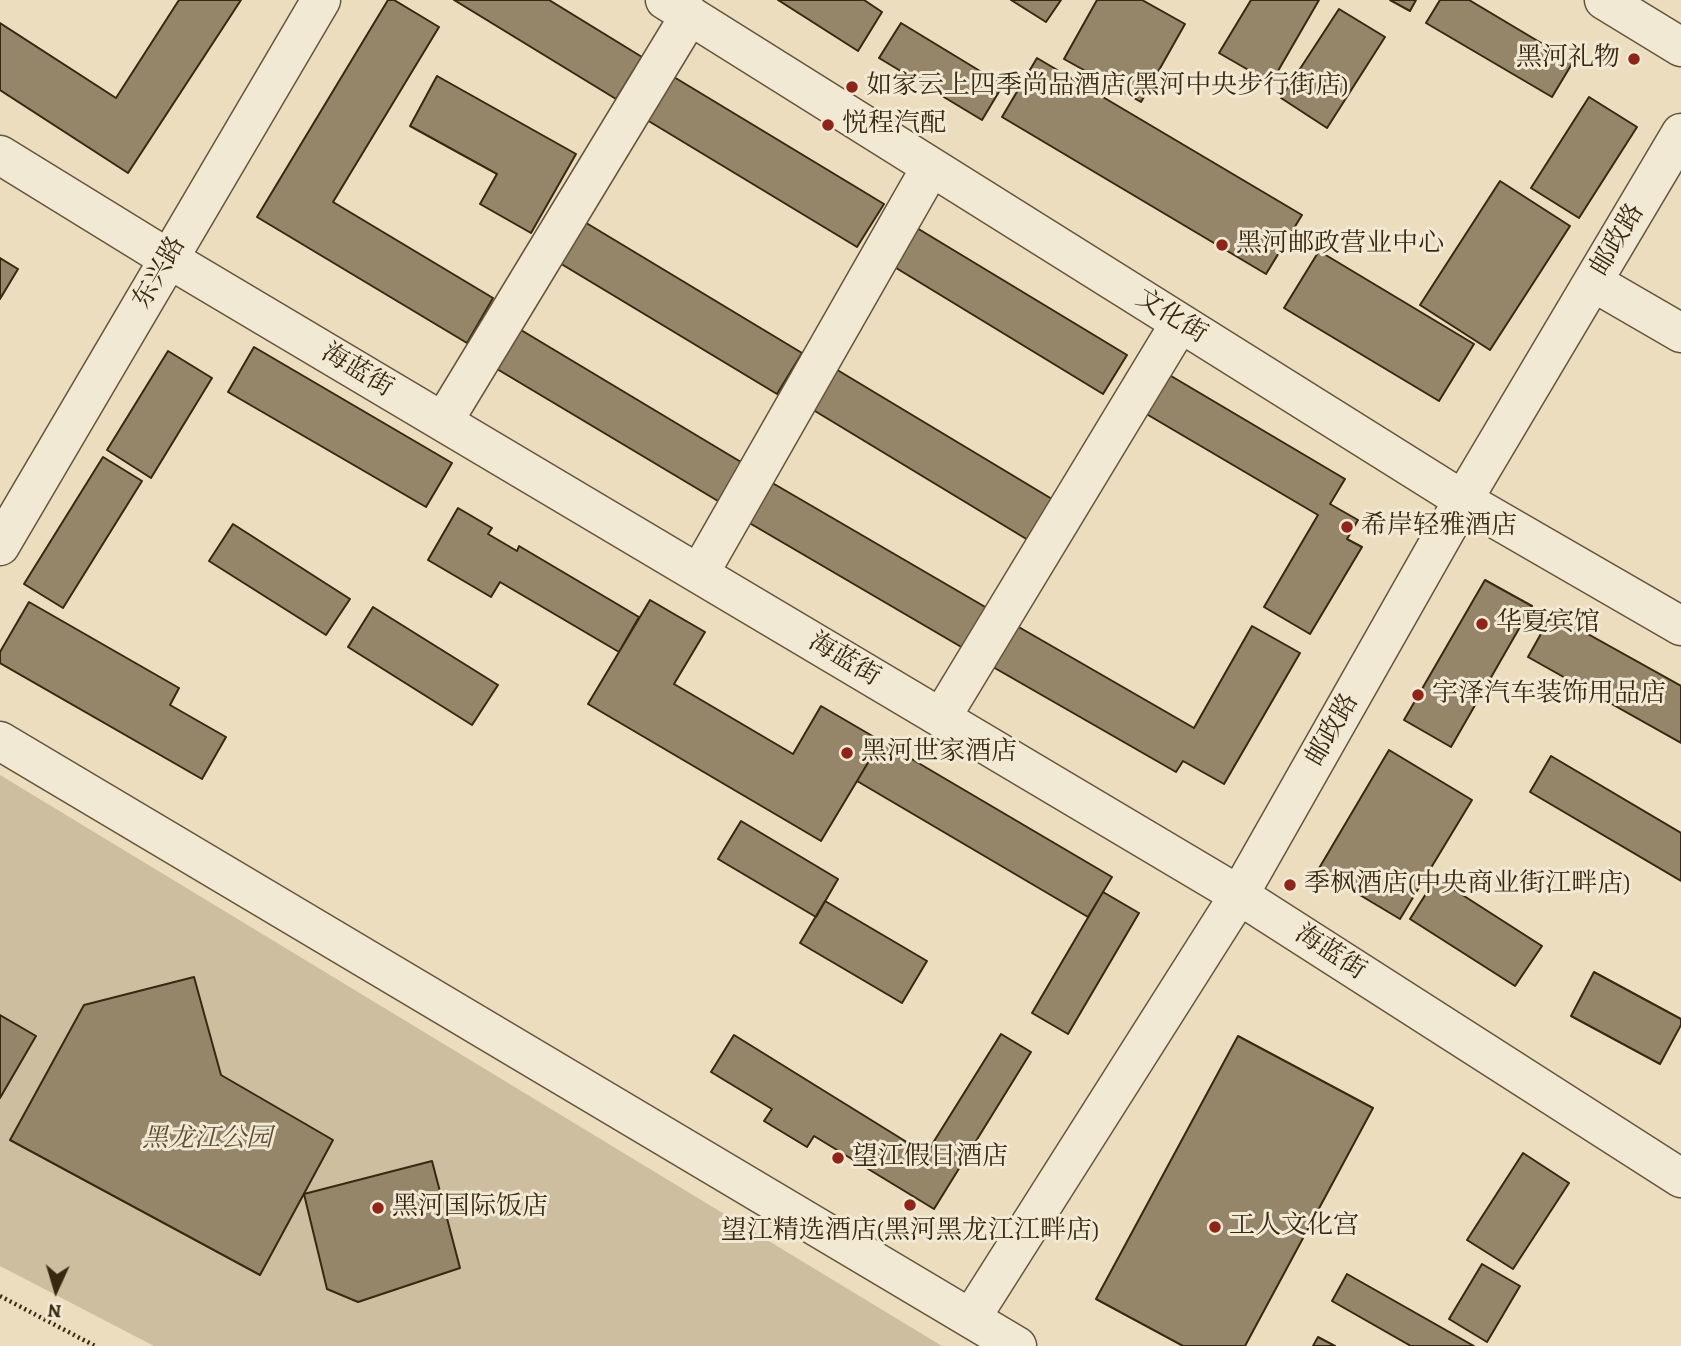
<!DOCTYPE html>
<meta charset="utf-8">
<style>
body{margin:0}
#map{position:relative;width:1681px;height:1346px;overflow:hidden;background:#ebddbe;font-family:Alegreya,serif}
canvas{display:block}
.north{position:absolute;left:21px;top:1255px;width:70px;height:70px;-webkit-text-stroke:5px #f2e9d5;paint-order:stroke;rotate:184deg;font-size:19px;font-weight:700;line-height:28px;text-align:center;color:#382810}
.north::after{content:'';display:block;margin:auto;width:24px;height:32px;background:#382810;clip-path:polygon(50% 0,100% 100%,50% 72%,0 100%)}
</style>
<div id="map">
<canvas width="1681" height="1346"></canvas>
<div class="north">N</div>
</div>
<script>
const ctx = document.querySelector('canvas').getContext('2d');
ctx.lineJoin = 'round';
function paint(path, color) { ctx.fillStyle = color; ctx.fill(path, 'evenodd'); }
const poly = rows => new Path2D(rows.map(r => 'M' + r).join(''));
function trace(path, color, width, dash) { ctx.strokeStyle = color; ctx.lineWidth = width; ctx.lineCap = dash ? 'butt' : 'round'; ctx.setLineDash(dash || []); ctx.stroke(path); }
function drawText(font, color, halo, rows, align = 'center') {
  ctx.font = font + ' Alegreya,"Noto Serif SC",serif'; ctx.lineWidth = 6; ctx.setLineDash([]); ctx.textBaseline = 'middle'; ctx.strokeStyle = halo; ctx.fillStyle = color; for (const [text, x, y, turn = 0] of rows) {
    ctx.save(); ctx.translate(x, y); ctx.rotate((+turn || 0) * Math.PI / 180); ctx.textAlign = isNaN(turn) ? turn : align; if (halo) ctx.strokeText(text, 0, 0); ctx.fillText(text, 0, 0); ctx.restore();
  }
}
paint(poly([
 [0,775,942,1346,154,1346,0,1266]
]), '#cdbea0');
const building = poly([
 [179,0,241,0,128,173,0,90,0,23,116,98,179,0],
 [388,0,394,0,439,27,333,202,493,298,467,343,257,217,388,0],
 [454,0,549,0,642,57,616,99,454,0],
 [778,0,864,0,882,12,858,51,778,0],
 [1011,0,1061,0,1046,22,1011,0],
 [1097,0,1142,0,1185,24,1141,102,1064,59,1097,0],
 [1251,0,1319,0,1271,83,1219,53,1251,0],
 [1390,0,1416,0,1410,11,1390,0],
 [1440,0,1469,0,1573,62,1552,97,1426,23,1440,0],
 [1339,9,1385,37,1327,128,1281,98,1339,9],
 [901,23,1003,85,982,120,879,58,901,23],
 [1037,58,1302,215,1266,274,1002,117,1037,58],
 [664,71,884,204,857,247,637,114,664,71],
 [437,76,576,154,531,233,480,204,497,174,410,126,437,76],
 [1589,97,1637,127,1579,218,1531,188,1589,97],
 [1500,181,1570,226,1490,350,1420,305,1500,181],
 [578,218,802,353,777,394,553,259,578,218],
 [907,222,1127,355,1103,394,883,260,907,222],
 [1319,251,1474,344,1439,401,1284,308,1319,251],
 [0,258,18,269,0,299,0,258],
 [516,327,746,465,723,504,492,366,516,327],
 [254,347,452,463,426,507,228,392,254,347],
 [168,351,212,378,151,478,107,450,168,351],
 [829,365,1052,499,1028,540,805,405,829,365],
 [1166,373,1345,479,1330,504,1358,520,1347,539,1362,547,1310,634,1264,607,1318,515,1143,412,1166,373],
 [103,457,142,481,63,608,24,584,103,457],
 [769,481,987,608,963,648,746,521,769,481],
 [458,508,492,528,488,534,517,551,519,546,639,617,619,652,500,582,491,597,428,560,458,508],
 [233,524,350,599,326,635,209,561,233,524],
 [1485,580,1532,606,1451,747,1404,720,1485,580],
 [650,600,705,632,674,684,793,754,821,706,881,741,821,841,588,704,650,600],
 [29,602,179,688,170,705,226,737,202,779,0,663,0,652,29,602],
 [373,607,498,685,472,725,348,647,373,607],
 [1552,614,1681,686,1681,743,1528,657,1552,614],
 [1010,622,1194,728,1252,626,1300,653,1224,784,1183,761,1176,772,986,663,1010,622],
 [881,741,1112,877,1088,917,857,781,881,741],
 [1389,750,1472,800,1400,919,1318,870,1389,750],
 [1551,756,1681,833,1681,881,1530,792,1551,756],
 [741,821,838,879,816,917,718,859,741,821],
 [1436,878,1542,946,1515,986,1410,919,1436,878],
 [1103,892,1139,913,1068,1034,1032,1013,1103,892],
 [825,901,927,961,902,1003,800,943,825,901],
 [1594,972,1681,1019,1681,1025,1660,1064,1571,1016,1594,972],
 [194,977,221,1075,333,1140,260,1275,10,1140,84,1005,194,977],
 [0,1015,36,1036,0,1098,0,1015],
 [1001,1034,1031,1052,934,1209,814,1136,807,1147,764,1121,772,1109,711,1072,734,1035,926,1154,1001,1034],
 [1238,1036,1373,1108,1245,1346,1183,1346,1096,1299,1238,1036],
 [1523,1153,1569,1183,1513,1269,1467,1240,1523,1153],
 [432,1161,460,1268,358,1302,327,1289,304,1194,432,1161],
 [1482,1264,1520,1286,1487,1342,1449,1319,1482,1264],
 [1347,1274,1474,1346,1411,1346,1332,1301,1347,1274],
 [1318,1337,1335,1346,1313,1346,1318,1337]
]);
paint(building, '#95866a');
trace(building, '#382810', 2);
const minor = poly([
 [665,0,1463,500,1681,626],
 [1604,0,1681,47],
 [0,155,169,259,1239,895,1681,1178],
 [1593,282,1681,333],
 [443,422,690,15],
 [0,546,321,0],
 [699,574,931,167],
 [941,718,1180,323],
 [0,741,1017,1346],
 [971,1318,1239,895,1463,500,1681,133]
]);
trace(minor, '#65553c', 41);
trace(poly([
 [0,1296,95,1346]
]), '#382810', 4.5, [2, 3.5]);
trace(minor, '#f2e9d5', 38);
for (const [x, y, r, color] of [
 [1634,59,7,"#8f2418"],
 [852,87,7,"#8f2418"],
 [828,125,7,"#8f2418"],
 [1222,245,7,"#8f2418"],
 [1347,527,7,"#8f2418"],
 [1482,624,7,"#8f2418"],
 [1418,695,7,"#8f2418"],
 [847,753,7,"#8f2418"],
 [1290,885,7,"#8f2418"],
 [838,1158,7,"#8f2418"],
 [910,1205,7,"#8f2418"],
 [378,1208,7,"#8f2418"],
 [1215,1227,7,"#8f2418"]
]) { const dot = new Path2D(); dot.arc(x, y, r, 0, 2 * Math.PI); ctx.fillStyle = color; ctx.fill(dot); trace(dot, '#f2e9d5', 2.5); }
drawText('26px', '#382810', '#f2e9d5', [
 ["黑河礼物",1620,59,"right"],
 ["如家云上四季尚品酒店(黑河中央步行街店)",866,87],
 ["悦程汽配",842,125],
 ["黑河邮政营业中心",1236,245],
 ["希岸轻雅酒店",1361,527],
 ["华夏宾馆",1496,624],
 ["宇泽汽车装饰用品店",1432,695],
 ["黑河世家酒店",861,753],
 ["季枫酒店(中央商业街江畔店)",1304,885],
 ["望江假日酒店",852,1158],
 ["黑河国际饭店",392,1208],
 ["工人文化宫",1229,1227],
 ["望江精选酒店(黑河黑龙江江畔店)",910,1232,"center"]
], 'left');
drawText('26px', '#382810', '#f2e9d5', [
 ["邮政路",1618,240,-59],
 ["东兴路",160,273,-60],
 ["文化街",1171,317,32],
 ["海蓝街",357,371,31],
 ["海蓝街",844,660,31],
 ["邮政路",1333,730,-60],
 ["海蓝街",1330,953,33]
]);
drawText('italic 26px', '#5d4e34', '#f2e9d5', [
 ["黑龙江公园",207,1140]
]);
</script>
